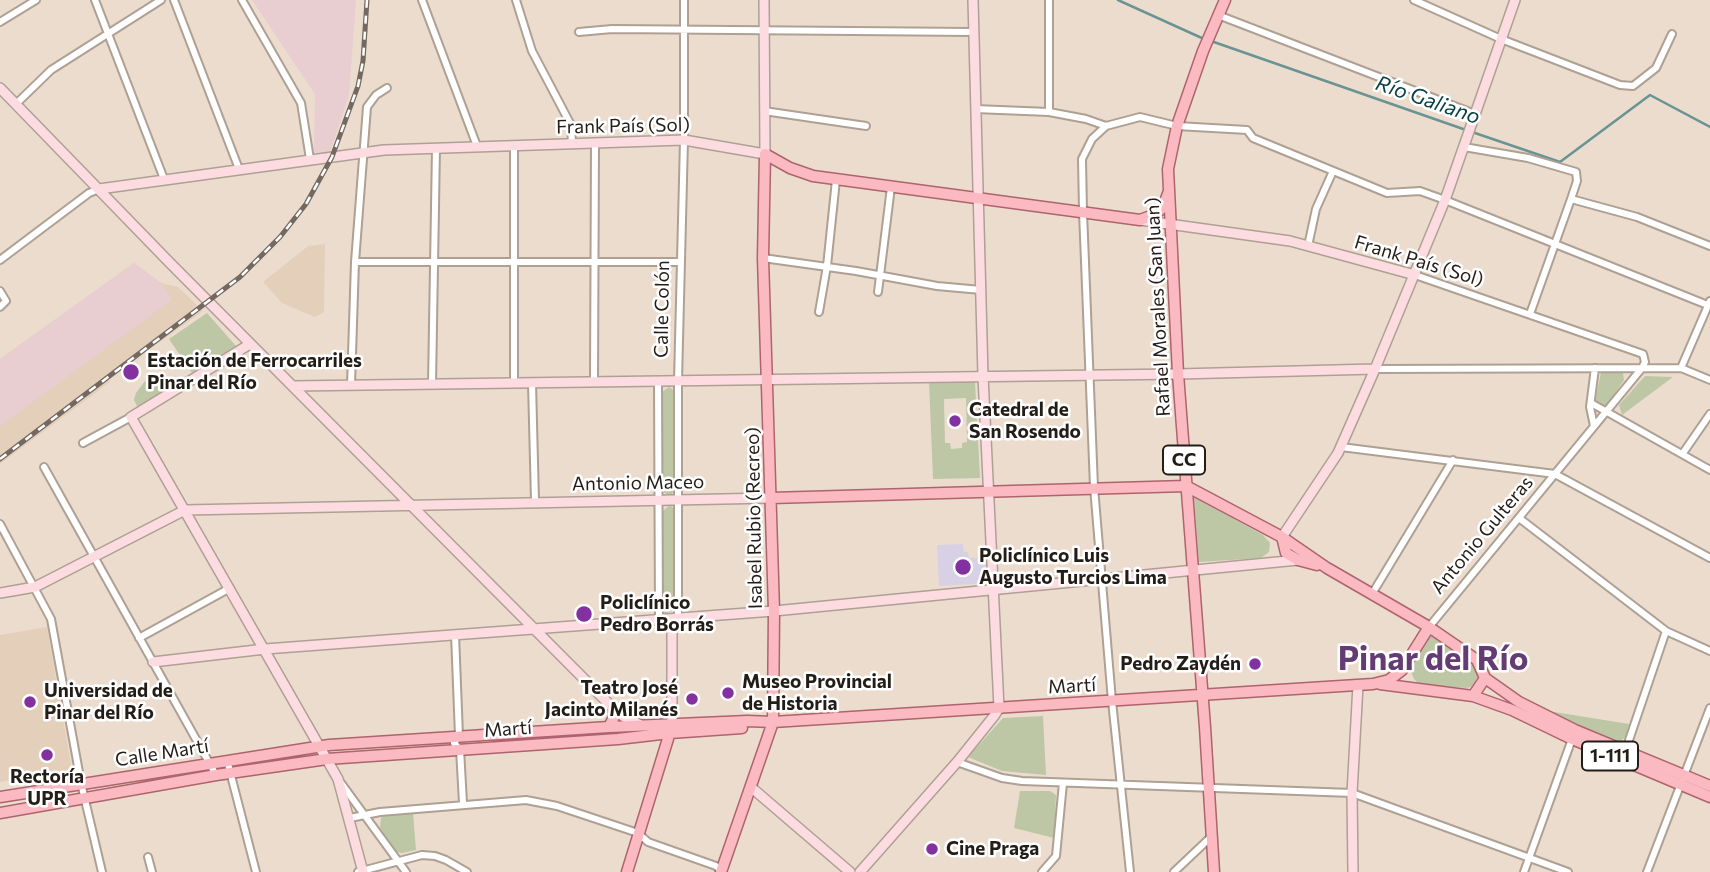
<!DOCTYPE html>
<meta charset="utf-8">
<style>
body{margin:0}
canvas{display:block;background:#ebdcce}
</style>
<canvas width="1710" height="872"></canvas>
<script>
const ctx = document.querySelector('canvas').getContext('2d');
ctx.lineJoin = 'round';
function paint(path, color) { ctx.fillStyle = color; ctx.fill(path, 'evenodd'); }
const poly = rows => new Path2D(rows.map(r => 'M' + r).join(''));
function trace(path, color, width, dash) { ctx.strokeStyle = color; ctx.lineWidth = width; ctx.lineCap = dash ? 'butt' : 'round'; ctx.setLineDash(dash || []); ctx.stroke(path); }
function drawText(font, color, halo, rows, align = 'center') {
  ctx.font = font + ' Commissioner,sans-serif'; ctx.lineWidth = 5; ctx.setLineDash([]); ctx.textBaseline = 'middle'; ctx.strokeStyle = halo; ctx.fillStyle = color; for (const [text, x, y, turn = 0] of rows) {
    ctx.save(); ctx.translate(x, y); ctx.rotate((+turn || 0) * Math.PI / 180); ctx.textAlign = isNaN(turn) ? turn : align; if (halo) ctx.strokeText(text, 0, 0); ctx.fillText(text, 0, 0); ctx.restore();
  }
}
paint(poly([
 [325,244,324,312,315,317,282,303,263,282,308,246],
 [134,263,161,283,178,287,203,311,144,353,109,379,110,382,0,464,0,359],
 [47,627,72,770,0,782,0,635]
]), '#e4cfbb');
paint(poly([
 [252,0,356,0,349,95,330,152,314,153,315,94],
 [134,263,161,283,172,300,0,426,0,359]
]), '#e8cdd1');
paint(poly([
 [963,544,964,552,968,552,969,558,988,557,989,583,939,586,937,545]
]), '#d8d1e6');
paint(poly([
 [207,313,236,346,192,373,169,339],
 [1601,372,1623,373,1624,380,1605,408,1595,403],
 [158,375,169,377,177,384,138,408,134,400,136,393,145,381],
 [1645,376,1673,377,1622,415,1619,405],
 [929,382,975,382,980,478,933,479],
 [966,398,967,442,962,443,962,448,951,449,950,443,945,443,944,399],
 [669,387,676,392,674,489,672,494,667,494,663,492,662,489,662,392],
 [1194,497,1263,535,1270,543,1269,552,1261,558,1199,562],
 [670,505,675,510,674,610,665,614,662,610,663,511],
 [1431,636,1436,636,1479,668,1477,678,1471,687,1466,688,1419,684,1414,679,1411,672,1415,657,1425,640],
 [1548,711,1629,724,1626,736,1617,745],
 [1043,716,1046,775,1002,771,968,757,1003,718],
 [1020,791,1050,791,1056,795,1054,838,1014,828],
 [387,813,413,813,416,850,402,853,396,852,380,828,381,818]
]), '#bdc7a6');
trace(poly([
 [1118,0,1204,39],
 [1211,41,1466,130],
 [1472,132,1560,162,1650,95,1710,127]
]), '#6a9393', 2.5);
const street = poly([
 [95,0,164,179],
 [174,0,239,169],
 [242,0,301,103,310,159],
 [422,0,477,146],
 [516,0,532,51,571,125,572,143],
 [1049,0,1049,112],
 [1414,0,1501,39,1620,85,1633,86,1656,68,1672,34],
 [1218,15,1475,114],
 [0,22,36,0],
 [579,32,612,29,973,32],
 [16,104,51,70,161,0],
 [975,109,1049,112,1086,119,1106,126,1140,117,1177,126,1247,130,1253,138,1387,193,1420,191,1445,200,1710,306],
 [764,111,866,126],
 [1106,126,1092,139,1082,159,1083,212,1094,487,1112,701,1130,872],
 [1464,147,1528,158,1576,172,1577,181,1571,199,1530,314],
 [1571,199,1637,217,1710,246],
 [1308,246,1316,209,1333,171],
 [763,258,856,271,937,286,981,290],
 [0,260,89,193,99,189],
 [355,262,681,262],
 [1415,275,1643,354,1645,362,1642,368,1429,627],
 [0,291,6,301,0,307],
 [878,292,891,187],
 [819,312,827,266,836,180],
 [1681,368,1710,301],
 [1375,369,1681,368,1710,380],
 [658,381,659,621],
 [594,382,595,142],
 [514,383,514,145],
 [532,383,535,501],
 [432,384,436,148],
 [351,385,355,262,367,107,376,95,387,88],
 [1591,403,1710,470],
 [1594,426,1590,407,1595,368],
 [83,443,131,417],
 [1341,447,1555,474,1710,558],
 [1683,453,1710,414],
 [44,467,216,775],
 [1519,518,1666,631,1710,651],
 [0,524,51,619,81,783,102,872],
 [1372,594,1453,460],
 [678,619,678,381,684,140,684,0],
 [455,634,459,736,454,743,460,749,463,803],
 [139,638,230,588],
 [1625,752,1666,631],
 [227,760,256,872],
 [957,762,1002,778,1022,781,1352,793,1568,872],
 [341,783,406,872],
 [350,818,380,812,526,800,557,806,638,833,648,842,716,866,722,872],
 [148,857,152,872],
 [358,872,422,855,435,856,446,860,467,872],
 [1042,872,1056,856,1063,783],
 [1174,872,1212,836],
 [1524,872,1572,739],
 [1647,872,1710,708]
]);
const secondary = poly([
 [0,88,172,265,613,708,624,717,641,725],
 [99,189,384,150,684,140,765,154,764,0],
 [1140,220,1290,241,1415,275],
 [250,344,131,417,338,779,363,872],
 [293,386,1178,374,1375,369],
 [1282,537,1338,453,1375,369,1445,200,1515,0],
 [0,593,35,587,185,510,771,498],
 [672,619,672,724],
 [153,662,265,649,774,611,1298,560],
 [752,788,850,872],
 [860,872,958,761,994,716,999,708,983,376,973,0],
 [1353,872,1352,793,1358,685]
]);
const primary = poly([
 [771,498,1186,486,1282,537,1327,568,1429,627,1477,660,1485,678,1519,702,1575,730,1710,786],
 [1282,537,1286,553,1298,560,1317,565],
 [1380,684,1473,696,1512,710,1572,739,1710,797],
 [1473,696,1485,678],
 [609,727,615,715,613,708],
 [0,797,329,745,609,727,747,721,773,722,1373,684,1389,680,1402,670,1429,627],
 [0,813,216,775,327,759,618,739,670,733,742,728],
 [627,872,671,729],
 [721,872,773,722,774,611,763,258,765,154,790,168,813,176,1140,220,1156,214,1163,207,1169,191],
 [1214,872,1205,727,1178,374,1168,169,1177,126,1203,51,1225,0]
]);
trace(street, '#aea093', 10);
trace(secondary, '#aea093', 12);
trace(primary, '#ae646c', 13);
trace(street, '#fff', 6);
trace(secondary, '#fddce1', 9);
trace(primary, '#fbb9c2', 10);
const rail = poly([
 [0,459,240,277,280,237,306,204,332,157,358,86,363,61,367,0]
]);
trace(rail, '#736961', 5);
trace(rail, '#fff', 2.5, [8]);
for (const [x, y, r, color] of [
 [131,372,9,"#8331a0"],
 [955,421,7,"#8331a0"],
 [963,567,9,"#8331a0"],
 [584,614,9,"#8331a0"],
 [1255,664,7,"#8331a0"],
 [728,693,7,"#8331a0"],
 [692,699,7,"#8331a0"],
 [30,702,7,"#8331a0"],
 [47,755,7,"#8331a0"],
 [932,849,7,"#8331a0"]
]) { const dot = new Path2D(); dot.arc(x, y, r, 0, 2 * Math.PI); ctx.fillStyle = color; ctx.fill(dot); trace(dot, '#fff', 2.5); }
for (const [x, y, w] of [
 [1184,460,42],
 [1610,756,56]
]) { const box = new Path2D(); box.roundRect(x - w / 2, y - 14.5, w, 29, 5); ctx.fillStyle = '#fff'; ctx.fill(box); trace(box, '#231d18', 2); }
drawText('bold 18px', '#231d18', null, [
 ["CC",1184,460],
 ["1-111",1610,756]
]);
drawText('19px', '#231d18', '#fff', [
 ["Frank País (Sol)",623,126,-1],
 ["Frank País (Sol)",1419,261,17],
 ["Rafael Morales (San Juan)",1158,307,-93],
 ["Calle Colón",662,309,-89],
 ["Antonio Maceo",638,483,-1],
 ["Isabel Rubio (Recreo)",754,518,-91],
 ["Antonio Gulteras",1482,535,-50],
 ["Martí",1072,686,-3],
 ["Martí",508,729,-4],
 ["Calle Martí",162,753,-9]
]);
drawText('bold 19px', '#231d18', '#fff', [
 ["Estación de Ferrocarriles",147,361],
 ["Pinar del Río",147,383],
 ["Catedral de",969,410],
 ["San Rosendo",969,432],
 ["Policlínico Luis",979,556],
 ["Augusto Turcios Lima",979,578],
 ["Policlínico",600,603],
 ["Pedro Borrás",600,625],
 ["Pedro Zaydén",1241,664,"right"],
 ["Museo Provincial",742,682],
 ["de Historia",742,704],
 ["Teatro José",678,688,"right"],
 ["Jacinto Milanés",678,710,"right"],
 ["Universidad de",44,691],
 ["Pinar del Río",44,713],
 ["Rectoría",47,777,"center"],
 ["UPR",47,799,"center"],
 ["Cine Praga",946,849]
], 'left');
drawText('italic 21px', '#074144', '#fff', [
 ["Río Galiano",1428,100,19]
]);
drawText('bold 33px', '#643c73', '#fff', [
 ["Pinar del Río",1433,659]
]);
</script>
